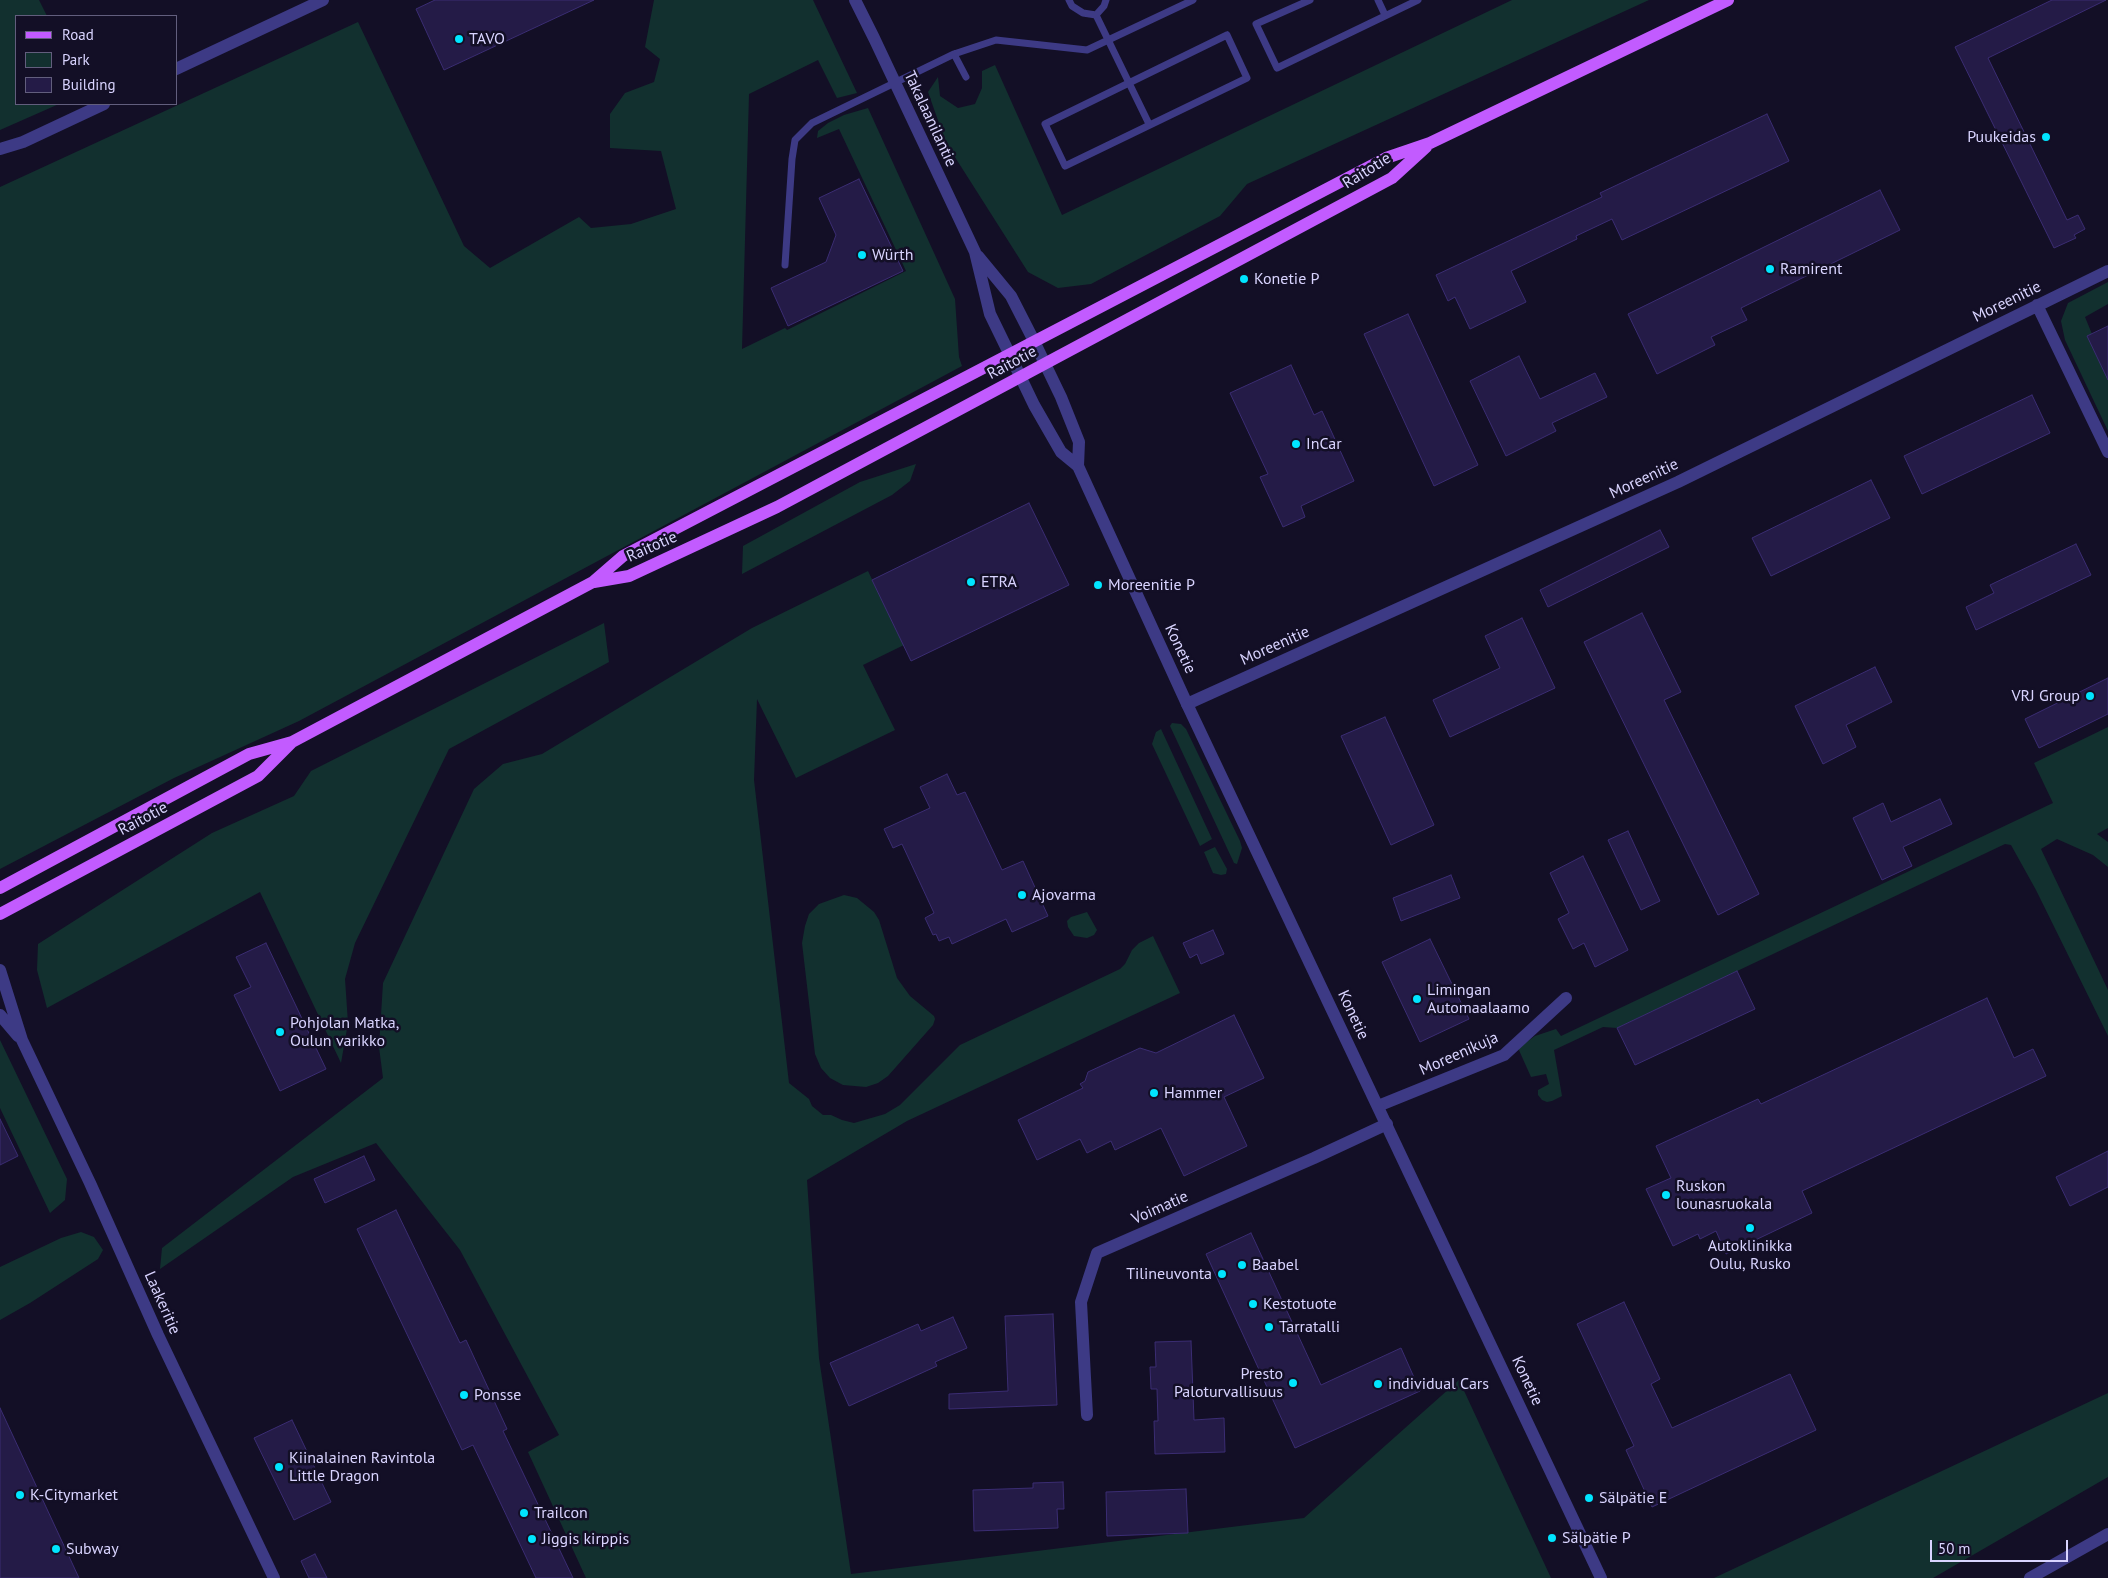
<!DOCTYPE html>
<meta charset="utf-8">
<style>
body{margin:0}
#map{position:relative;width:2108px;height:1578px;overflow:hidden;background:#130f26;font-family:"PT Sans",sans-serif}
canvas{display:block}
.legend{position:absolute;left:15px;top:15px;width:162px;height:90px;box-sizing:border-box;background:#130f26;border:1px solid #625e7d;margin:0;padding:6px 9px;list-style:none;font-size:15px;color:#d9d4ff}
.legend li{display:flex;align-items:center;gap:10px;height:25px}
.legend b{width:25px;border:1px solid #625e7d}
.scale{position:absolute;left:1930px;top:1540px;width:138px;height:22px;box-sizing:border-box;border:2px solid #d9d4ff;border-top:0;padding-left:6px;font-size:15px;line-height:18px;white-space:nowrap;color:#d9d4ff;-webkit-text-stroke:4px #130f26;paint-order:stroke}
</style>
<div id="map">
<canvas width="2108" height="1578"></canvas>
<ul class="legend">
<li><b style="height:6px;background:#c25bff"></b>Road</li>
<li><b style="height:14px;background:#12302f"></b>Park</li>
<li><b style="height:14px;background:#241b47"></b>Building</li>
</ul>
<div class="scale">50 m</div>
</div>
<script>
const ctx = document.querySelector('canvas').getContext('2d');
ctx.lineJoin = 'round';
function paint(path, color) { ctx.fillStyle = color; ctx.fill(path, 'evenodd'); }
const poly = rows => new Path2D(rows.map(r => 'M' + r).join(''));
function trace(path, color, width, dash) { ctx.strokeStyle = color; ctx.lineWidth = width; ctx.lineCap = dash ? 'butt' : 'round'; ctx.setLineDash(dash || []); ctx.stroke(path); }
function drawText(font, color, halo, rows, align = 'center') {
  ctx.font = font + ' "PT Sans",sans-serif'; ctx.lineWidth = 5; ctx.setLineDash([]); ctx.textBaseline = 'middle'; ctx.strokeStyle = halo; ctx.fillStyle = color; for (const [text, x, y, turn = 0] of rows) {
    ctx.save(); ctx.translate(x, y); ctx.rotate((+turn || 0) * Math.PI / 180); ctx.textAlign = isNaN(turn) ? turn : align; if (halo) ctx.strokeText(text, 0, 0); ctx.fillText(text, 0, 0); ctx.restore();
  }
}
paint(poly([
 [0,0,39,0,47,16,16,16,16,104,59,104,0,130],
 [654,0,813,0,857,93,837,98,818,60,749,94,742,349,785,328,787,330,906,271,839,129,817,138,818,131,828,123,844,115,868,108,955,299,959,357,962,366,299,721,174,778,0,869,0,187,358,22,464,246,490,268,579,217,591,228,631,224,676,209,661,151,610,148,610,114,625,93,654,82,660,59,645,47],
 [1512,0,1649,0,1247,184,1220,216,1091,284,1058,288,1028,272,946,143,928,92,938,77,940,96,958,108,975,104,982,88,982,71,995,65,1062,215],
 [2108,282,2108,304,2085,317,2092,334,2108,380,2108,431,2065,340,2061,321,2068,303],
 [916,464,910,481,892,495,742,574,743,546,860,482],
 [868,571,904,645,863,665,895,730,796,778,757,699,754,780,789,1083,809,1099,812,1106,823,1115,831,1115,842,1120,854,1123,885,1114,900,1105,960,1045,1120,969,1125,964,1132,950,1139,943,1153,936,1180,993,907,1121,807,1180,819,1358,851,1574,1304,1518,1459,1380,1551,1578,586,1578,528,1452,559,1435,460,1250,376,1143,293,1177,160,1269,162,1248,383,1078,379,1047,383,983,474,789,503,764,542,754,752,628],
 [604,623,609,662,449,749,355,943,345,979,348,1023,341,1063,260,892,47,1008,37,970,38,944,212,833,294,796,311,771],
 [1172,723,1181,724,1186,729,1240,841,1242,848,1237,864,1234,863,1170,726],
 [2108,727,2108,828,2097,834,2108,842,2108,867,2093,855,2057,839,2041,849,2108,990,2108,1036,2036,890,2011,845,2005,844,1617,1028,1603,1027,1554,1050,1562,1096,1552,1101,1547,1102,1542,1100,1538,1095,1538,1090,1549,1084,1546,1074,1531,1077,1518,1048,1535,1036,1556,1029,1561,1036,2053,803,2034,763],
 [1161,729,1212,839,1200,846,1152,744,1156,732],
 [1215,847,1227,869,1226,874,1221,875,1213,873,1204,852],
 [844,895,857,898,874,912,879,920,897,978,910,996,934,1016,935,1019,933,1025,888,1076,878,1083,866,1087,843,1085,830,1078,821,1068,815,1054,802,943,805,926,809,914,819,904],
 [1087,912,1097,930,1094,935,1087,938,1074,936,1068,927,1067,921,1071,917],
 [0,1040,67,1179,65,1200,50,1213,0,1108],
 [81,1232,94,1237,103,1250,98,1259,30,1303,0,1320,0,1267,61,1238],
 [2108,1393,2108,1477,1933,1578,1714,1578]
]), '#12302f');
const building = poly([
 [435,0,594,0,444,70,416,9,435,0],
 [2052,0,2106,0,1988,58,2067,220,2078,215,2085,229,2074,235,2076,238,2054,248,1955,47,2052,0],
 [1767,114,1789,161,1622,240,1612,219,1576,236,1577,239,1511,271,1526,302,1470,329,1455,297,1448,301,1436,275,1602,197,1600,193,1767,114],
 [859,179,903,271,788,326,771,288,826,262,836,235,819,198,859,179],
 [1880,190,1900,230,1741,308,1747,320,1711,337,1715,345,1657,374,1628,314,1880,190],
 [1408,314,1478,465,1434,486,1364,334,1408,314],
 [2108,326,2108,380,2087,336,2108,326],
 [1519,356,1540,399,1595,373,1607,397,1552,423,1556,431,1506,456,1470,381,1519,356],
 [1291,365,1314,415,1322,411,1354,481,1301,506,1305,517,1283,527,1260,477,1268,474,1230,393,1291,365],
 [2032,395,2050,433,1922,494,1904,456,2032,395],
 [1871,480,1890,518,1771,576,1752,538,1871,480],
 [1029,503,1069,585,911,661,872,580,1029,503],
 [1660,530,1669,547,1548,607,1540,590,1660,530],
 [2076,544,2091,575,1976,630,1966,607,1994,593,1990,585,2076,544],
 [1642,613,1681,692,1664,700,1759,894,1718,915,1584,642,1642,613],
 [1522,618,1555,688,1450,737,1433,700,1500,668,1485,636,1522,618],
 [1875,667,1892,702,1846,725,1856,747,1823,764,1795,706,1875,667],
 [2108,678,2108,714,2039,748,2025,719,2108,678],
 [1385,717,1434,825,1391,845,1341,736,1385,717],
 [947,774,957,795,965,792,1002,870,1023,861,1048,916,1012,932,1006,919,952,944,949,937,939,941,936,934,933,935,925,918,934,913,902,844,893,848,884,829,930,808,920,787,947,774],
 [1940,799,1952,824,1903,847,1912,866,1882,880,1853,818,1883,803,1891,822,1940,799],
 [1628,831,1660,901,1641,910,1608,840,1628,831],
 [1583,856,1628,950,1595,967,1584,943,1573,949,1558,919,1569,913,1550,873,1583,856],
 [1451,875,1460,898,1401,921,1393,898,1451,875],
 [1213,930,1224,954,1201,964,1197,954,1190,958,1183,943,1213,930],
 [1430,939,1469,1019,1420,1042,1382,962,1430,939],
 [266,943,326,1069,280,1091,234,995,251,987,236,957,266,943],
 [1737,971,1755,1009,1635,1065,1617,1028,1737,971],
 [1987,998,2014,1058,2033,1049,2046,1076,1802,1191,1812,1213,1726,1254,1716,1231,1700,1239,1698,1234,1673,1246,1646,1189,1671,1178,1656,1146,1758,1099,1761,1104,1987,998],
 [1234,1015,1264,1078,1224,1097,1247,1146,1184,1176,1161,1128,1115,1150,1111,1141,1087,1153,1080,1139,1037,1160,1018,1120,1083,1088,1080,1084,1085,1081,1088,1072,1140,1048,1156,1053,1234,1015],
 [0,1119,18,1156,0,1165,0,1119],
 [2108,1151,2108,1187,2070,1206,2056,1177,2108,1151],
 [364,1156,375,1180,325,1203,314,1179,364,1156],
 [396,1210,460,1343,466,1340,507,1429,503,1431,573,1578,536,1578,473,1445,462,1450,357,1229,396,1210],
 [1251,1233,1321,1385,1401,1348,1420,1391,1295,1448,1206,1254,1251,1233],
 [1624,1302,1660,1379,1651,1384,1672,1428,1790,1374,1816,1430,1652,1507,1626,1450,1634,1446,1577,1324,1624,1302],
 [1053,1314,1057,1405,949,1409,949,1394,1008,1391,1005,1316,1053,1314],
 [953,1317,967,1348,935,1362,937,1366,849,1406,830,1363,918,1324,921,1331,953,1317],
 [1191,1341,1194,1420,1224,1418,1225,1452,1155,1454,1154,1421,1158,1421,1157,1389,1151,1389,1150,1367,1156,1367,1155,1342,1191,1341],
 [0,1408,79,1578,0,1578,0,1408],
 [292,1420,331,1502,294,1520,254,1438,292,1420],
 [1063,1482,1064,1509,1057,1509,1058,1528,974,1531,973,1490,1033,1488,1033,1483,1063,1482],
 [1186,1489,1188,1533,1107,1536,1106,1492,1186,1489],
 [315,1554,327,1578,309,1578,301,1561,315,1554]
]);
paint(building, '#241b47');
trace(building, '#3b2d73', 1);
trace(poly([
 [1069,0,1072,6,1083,13,1096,15],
 [1310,0,1256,24,1277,68,1418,0],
 [1378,0,1385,15],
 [1096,15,1149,124],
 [1096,15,1104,6,1106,0],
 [1227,35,1247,78,1065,166,1045,124,1227,35],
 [954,54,966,77],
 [785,265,792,159,795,140,812,123,954,54,996,40,1087,50,1193,0]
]), '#3d3a85', 7);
trace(poly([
 [855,0,874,38,975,252,990,314,1009,353],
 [176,69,323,0],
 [0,149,23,142,104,104],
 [978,256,1011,296,1034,341],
 [2037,305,2108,452],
 [1187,704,1678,482,2108,271],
 [0,970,22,1040,90,1183,158,1335,274,1578],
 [0,1015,18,1036],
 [1378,1106,1504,1055,1566,998],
 [1087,1415,1081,1302,1097,1253,1314,1158,1387,1124],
 [2030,1578,2108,1534]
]), '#3d3a85', 12);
trace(poly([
 [1034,341,1061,397,1079,442,1078,466],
 [1009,353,1034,405,1061,452,1078,466,1187,704,1601,1578]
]), '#3d3a85', 12);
trace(poly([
 [594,582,629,576,777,507,1392,178,1426,147],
 [0,888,249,754,292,742,593,582,623,556,1386,158,1430,143,1728,0],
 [0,914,258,776,291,743]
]), '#c25bff', 12);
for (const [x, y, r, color] of [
 [459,39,5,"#00e5ff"],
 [2046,137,5,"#00e5ff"],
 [862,255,5,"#00e5ff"],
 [1770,269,5,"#00e5ff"],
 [1244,279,5,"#00e5ff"],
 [1296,444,5,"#00e5ff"],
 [971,582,5,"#00e5ff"],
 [1098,585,5,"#00e5ff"],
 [2090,696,5,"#00e5ff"],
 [1022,895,5,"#00e5ff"],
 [1417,999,5,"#00e5ff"],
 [280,1032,5,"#00e5ff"],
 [1154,1093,5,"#00e5ff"],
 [1666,1195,5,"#00e5ff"],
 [1750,1228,5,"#00e5ff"],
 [1242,1265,5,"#00e5ff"],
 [1222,1274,5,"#00e5ff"],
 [1253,1304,5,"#00e5ff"],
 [1269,1327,5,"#00e5ff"],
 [1293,1383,5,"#00e5ff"],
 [1378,1384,5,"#00e5ff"],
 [464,1395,5,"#00e5ff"],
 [279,1467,5,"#00e5ff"],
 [20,1495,5,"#00e5ff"],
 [1589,1498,5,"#00e5ff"],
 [524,1513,5,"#00e5ff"],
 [1552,1538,5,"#00e5ff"],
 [532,1539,5,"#00e5ff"],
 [56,1549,5,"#00e5ff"]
]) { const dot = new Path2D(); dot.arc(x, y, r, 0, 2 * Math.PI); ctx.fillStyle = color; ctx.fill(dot); trace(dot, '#130f26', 2); }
drawText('16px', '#d9d4ff', '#130f26', [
 ["TAVO",469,39],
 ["Puukeidas",2036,137,"right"],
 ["Würth",872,255],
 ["Ramirent",1780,269],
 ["Konetie P",1254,279],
 ["InCar",1306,444],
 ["ETRA",981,582],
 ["Moreenitie P",1108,585],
 ["VRJ Group",2080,696,"right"],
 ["Ajovarma",1032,895],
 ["Limingan",1427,990],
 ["Automaalaamo",1427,1008],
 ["Pohjolan Matka,",290,1023],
 ["Oulun varikko",290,1041],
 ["Hammer",1164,1093],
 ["Ruskon",1676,1186],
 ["lounasruokala",1676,1204],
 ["Autoklinikka",1750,1246,"center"],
 ["Oulu, Rusko",1750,1264,"center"],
 ["Baabel",1252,1265],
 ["Tilineuvonta",1212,1274,"right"],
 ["Kestotuote",1263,1304],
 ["Tarratalli",1279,1327],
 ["Presto",1283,1374,"right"],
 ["Paloturvallisuus",1283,1392,"right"],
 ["individual Cars",1388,1384],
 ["Ponsse",474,1395],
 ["Kiinalainen Ravintola",289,1458],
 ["Little Dragon",289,1476],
 ["K-Citymarket",30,1495],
 ["Sälpätie E",1599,1498],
 ["Trailcon",534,1513],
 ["Sälpätie P",1562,1538],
 ["Jiggis kirppis",542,1539],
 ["Subway",66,1549]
], 'left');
drawText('16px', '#d9d4ff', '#130f26', [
 ["Takalaanilantie",930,119,65],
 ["Raitotie",1367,171,-32],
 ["Moreenitie",2007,302,-26],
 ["Raitotie",1012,363,-28],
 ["Moreenitie",1644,479,-25],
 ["Raitotie",652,547,-24],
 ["Moreenitie",1275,646,-24],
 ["Konetie",1180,649,65],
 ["Raitotie",143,819,-28],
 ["Konetie",1353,1015,65],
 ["Moreenikuja",1459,1054,-24],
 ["Voimatie",1160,1208,-24],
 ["Laakeritie",162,1303,66],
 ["Konetie",1527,1381,65]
]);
</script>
